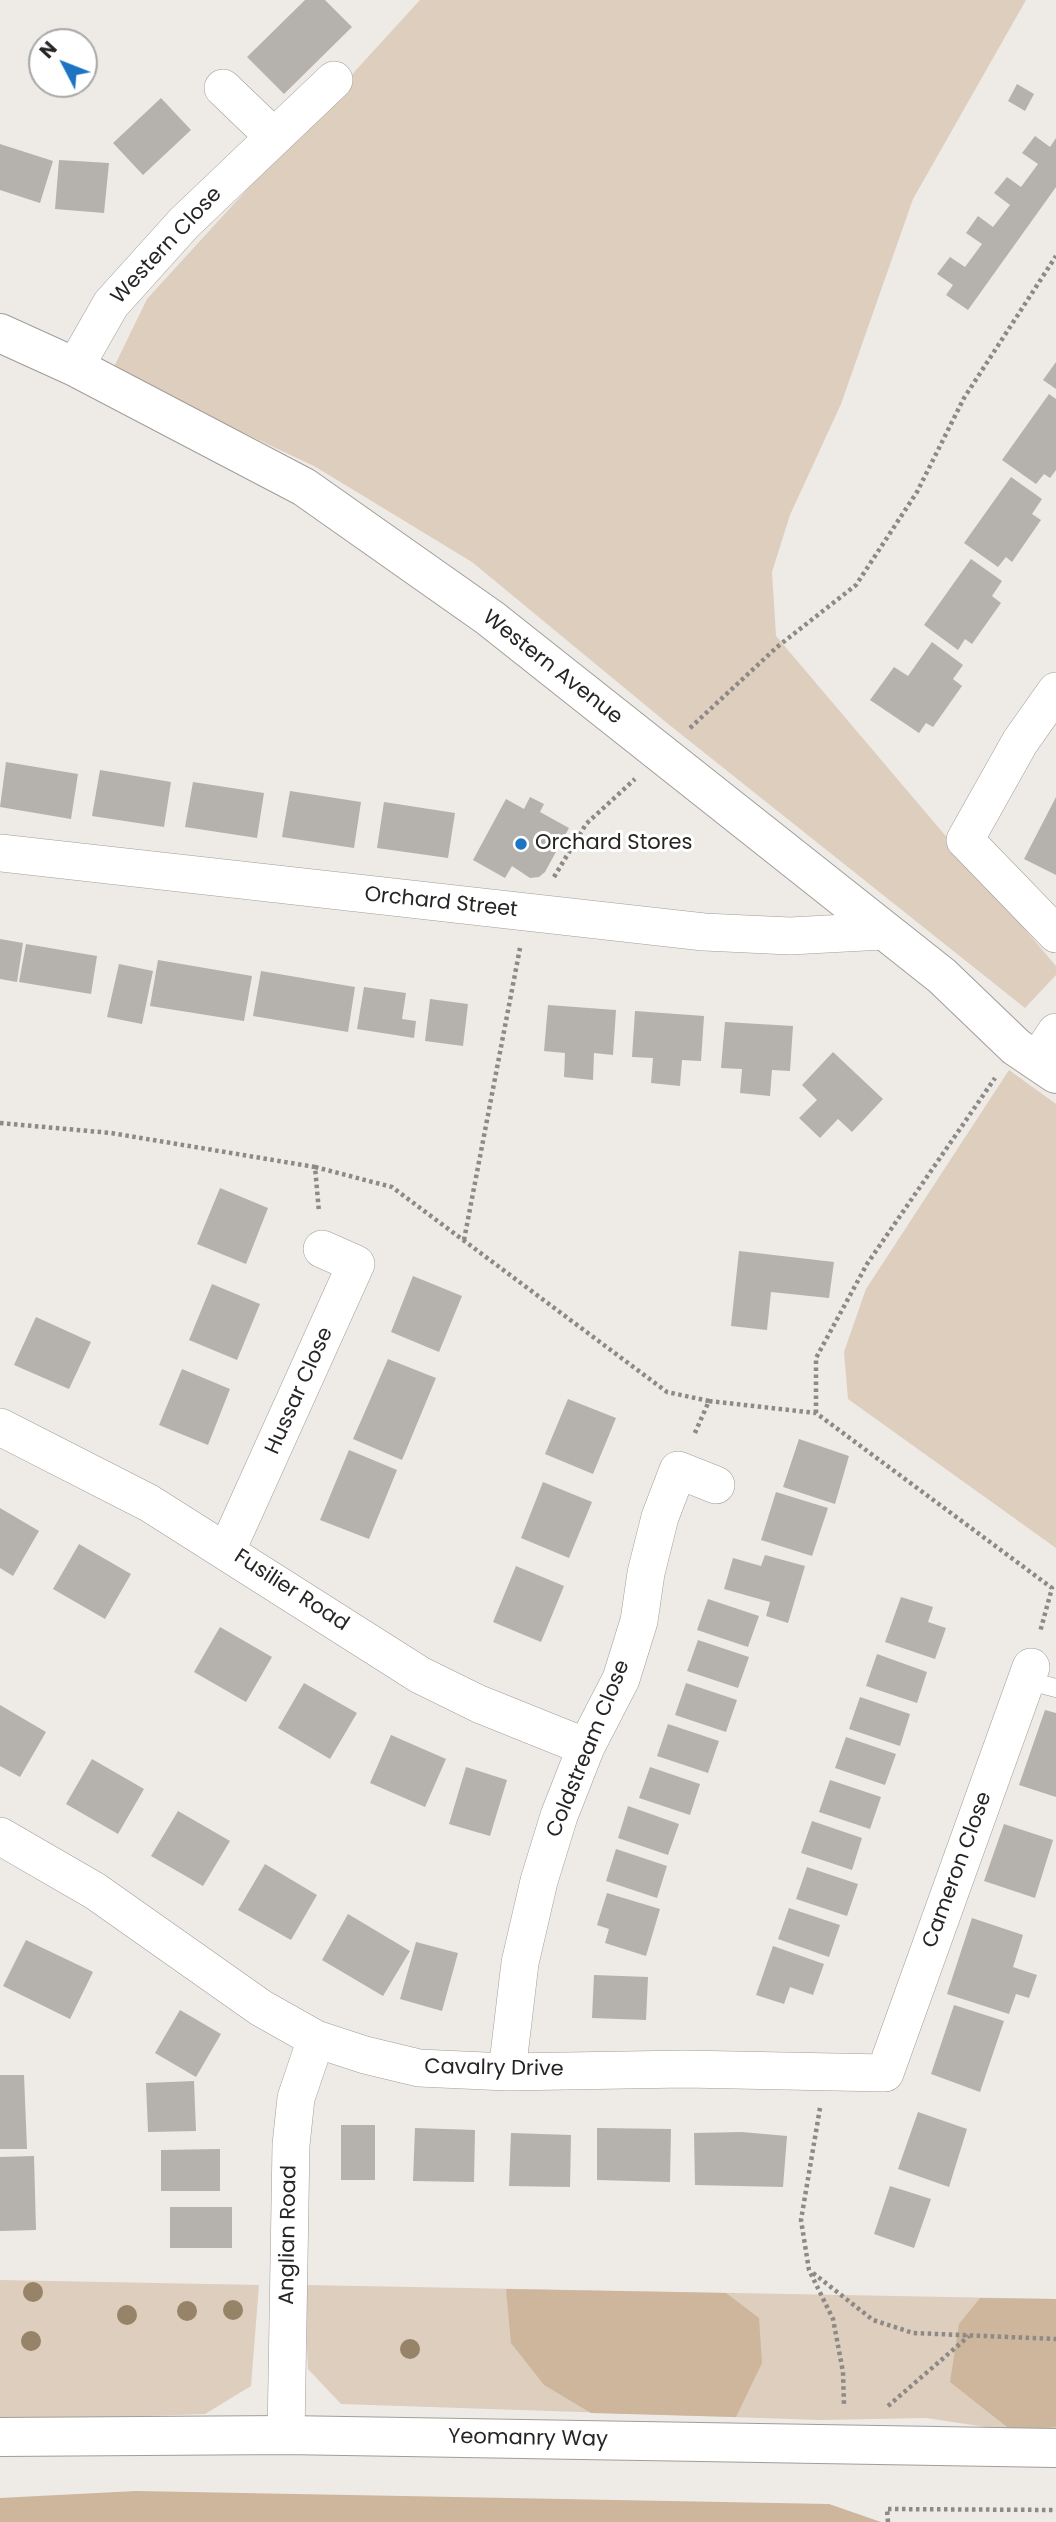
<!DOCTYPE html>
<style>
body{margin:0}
#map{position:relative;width:1056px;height:2522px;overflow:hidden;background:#eeeae6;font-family:Poppins,sans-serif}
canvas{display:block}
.north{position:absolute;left:28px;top:28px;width:70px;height:70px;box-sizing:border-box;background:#fff;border:2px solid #a8a8a7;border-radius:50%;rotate:312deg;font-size:19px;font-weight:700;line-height:28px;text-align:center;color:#262523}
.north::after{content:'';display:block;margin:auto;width:24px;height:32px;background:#1c74c2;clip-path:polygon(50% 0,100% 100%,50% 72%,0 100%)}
</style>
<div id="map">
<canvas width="1056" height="2522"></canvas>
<div class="north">N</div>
</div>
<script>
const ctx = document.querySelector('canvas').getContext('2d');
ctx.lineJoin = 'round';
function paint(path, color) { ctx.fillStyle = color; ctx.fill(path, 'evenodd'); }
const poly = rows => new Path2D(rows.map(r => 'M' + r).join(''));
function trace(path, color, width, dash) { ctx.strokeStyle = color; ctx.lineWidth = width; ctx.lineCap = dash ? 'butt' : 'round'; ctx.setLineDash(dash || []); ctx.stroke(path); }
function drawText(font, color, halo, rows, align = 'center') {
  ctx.font = font + ' Poppins,sans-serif'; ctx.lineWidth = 6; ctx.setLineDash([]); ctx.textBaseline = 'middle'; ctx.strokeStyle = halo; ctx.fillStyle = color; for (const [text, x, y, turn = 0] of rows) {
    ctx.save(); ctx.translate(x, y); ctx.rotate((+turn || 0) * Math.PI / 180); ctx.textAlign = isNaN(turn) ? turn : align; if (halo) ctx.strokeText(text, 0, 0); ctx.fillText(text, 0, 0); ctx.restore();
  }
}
paint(poly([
 [420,0,1026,0,913,199,841,404,790,515,772,572,776,636,1056,966,1056,975,1025,1008,667,723,472,562,314,466,112,371,147,299],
 [1009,1070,1056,1104,1056,1548,848,1399,844,1352,866,1289],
 [0,2280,259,2285,251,2386,205,2414,0,2421],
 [304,2285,1056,2299,1056,2430,1012,2431,926,2418,820,2420,341,2404,308,2369]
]), '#decebd');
paint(poly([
 [506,2289,726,2293,759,2318,762,2363,736,2417,591,2413,544,2385,511,2343],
 [980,2298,1056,2299,1056,2427,1012,2431,950,2382,959,2324],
 [136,2491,829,2504,881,2522,0,2522,0,2498]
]), '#cdb69c');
paint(poly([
 [305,0,325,0,352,27,284,94,247,57],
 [1017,84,1034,94,1025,111,1008,101],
 [161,98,191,130,143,175,113,143],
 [1035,136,1050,147,1056,138,1056,187,968,310,946,295,953,285,937,274,950,257,965,267,982,244,966,233,978,216,993,227,1010,205,994,193,1007,177,1021,187,1038,164,1022,153],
 [0,144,53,161,40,203,0,190],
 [59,160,109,163,104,213,55,209],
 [1056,362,1056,389,1043,380],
 [1049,394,1056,399,1056,470,1050,478,1044,474,1036,484,1002,460],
 [1011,477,1042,499,1032,514,1041,520,1012,562,1006,557,998,567,964,543],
 [971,559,1002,581,992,596,1001,603,972,644,965,639,958,650,924,625],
 [932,642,963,665,953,679,962,686,933,727,926,723,919,733,870,700,894,667,908,676],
 [6,762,78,774,71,819,0,807],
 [100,770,171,782,164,827,92,816],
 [193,782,264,793,257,838,185,827],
 [290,791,361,802,354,848,282,837],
 [530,797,544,804,540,812,569,828,545,872,539,877,530,878,512,866,505,878,473,860,506,799,524,809],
 [1056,797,1056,875,1024,859],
 [384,802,455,813,448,858,377,848],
 [0,939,23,943,17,982,0,979],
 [26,944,97,956,91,994,19,982],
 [158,960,252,976,244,1021,150,1006],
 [119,964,153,971,142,1024,107,1017],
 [261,971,355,987,348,1032,253,1016],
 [364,987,406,993,402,1019,416,1021,414,1038,357,1029],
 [430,999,468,1004,463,1046,425,1041],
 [548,1005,616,1010,613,1055,594,1053,593,1080,564,1077,565,1053,544,1051],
 [635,1011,704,1016,701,1061,682,1060,680,1086,651,1083,653,1058,632,1057],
 [725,1022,793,1026,790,1071,772,1070,770,1096,740,1093,742,1069,721,1068],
 [833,1052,883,1099,852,1132,838,1119,820,1138,799,1118,817,1100,802,1085],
 [220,1188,268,1208,246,1264,197,1244],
 [739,1251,834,1262,829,1298,771,1292,767,1330,731,1326],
 [413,1276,462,1296,439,1352,391,1332],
 [212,1284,260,1304,237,1360,189,1340],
 [36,1317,91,1342,69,1389,14,1365],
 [388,1359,436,1378,402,1460,353,1439],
 [182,1369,230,1389,208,1445,159,1425],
 [568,1399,616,1418,593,1474,545,1454],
 [799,1439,849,1456,835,1504,783,1487],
 [349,1450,397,1470,369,1539,320,1520],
 [543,1482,592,1502,569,1558,521,1538],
 [776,1492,828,1508,812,1556,761,1540],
 [0,1508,39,1531,13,1576,0,1568],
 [79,1544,131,1574,105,1619,53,1589],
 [765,1555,805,1566,788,1623,766,1616,770,1602,724,1589,733,1558,761,1566],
 [516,1566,564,1586,541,1642,493,1622],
 [901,1597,933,1607,928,1622,946,1628,935,1659,885,1642],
 [708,1599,759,1616,748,1647,697,1630],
 [220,1627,272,1657,246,1702,194,1672],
 [698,1640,749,1657,738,1688,687,1671],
 [877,1654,927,1672,917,1703,866,1686],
 [304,1683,357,1713,330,1759,278,1728],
 [686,1683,737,1700,726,1732,675,1715],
 [860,1697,910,1714,900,1746,849,1729],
 [0,1705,46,1732,20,1777,0,1766],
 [1045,1710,1056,1713,1056,1797,1019,1785],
 [668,1724,719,1741,708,1773,657,1756],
 [391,1735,446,1759,425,1807,370,1783],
 [846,1737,896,1754,885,1785,835,1768],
 [92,1759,144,1789,118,1834,66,1804],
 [466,1767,507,1780,490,1836,449,1824],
 [650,1767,700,1784,690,1815,639,1798],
 [830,1780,881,1797,870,1829,819,1812],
 [628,1806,679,1824,668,1855,618,1838],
 [178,1811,230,1841,203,1886,151,1856],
 [812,1821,862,1838,852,1870,801,1853],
 [1004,1824,1053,1840,1035,1898,984,1881],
 [616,1849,667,1866,657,1898,606,1881],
 [265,1864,317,1895,291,1940,238,1910],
 [807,1867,858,1884,847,1916,796,1899],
 [607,1893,660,1909,646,1956,605,1943,609,1929,597,1925],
 [789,1908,840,1925,829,1957,778,1939],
 [348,1914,410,1951,383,1996,322,1960],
 [972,1918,1023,1935,1013,1967,1037,1975,1029,1998,1016,1994,1009,2014,947,1994],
 [26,1940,93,1972,70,2019,3,1986],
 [416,1942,458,1953,442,2011,400,1999],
 [773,1946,824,1964,813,1995,790,1987,784,2004,756,1995],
 [594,1975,648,1977,646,2020,592,2018],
 [954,2005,1004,2021,980,2092,931,2074],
 [180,2010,221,2034,196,2077,155,2053],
 [0,2075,24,2075,27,2149,0,2149],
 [194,2081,196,2131,148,2132,146,2083],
 [918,2112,967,2129,949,2187,898,2169],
 [341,2125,375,2125,375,2180,341,2180],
 [415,2128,475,2130,474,2182,413,2181],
 [597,2128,671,2129,670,2182,597,2180],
 [742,2132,787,2136,783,2187,695,2185,694,2133],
 [511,2133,571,2135,570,2187,509,2186],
 [220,2149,220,2191,161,2191,161,2150],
 [34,2156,36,2230,0,2231,0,2157],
 [890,2186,931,2199,914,2248,874,2234],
 [170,2207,232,2207,232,2248,170,2248]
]), '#b5b1ad');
const service = poly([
 [1026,1680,1056,1688]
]);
const minor = poly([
 [223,88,274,137],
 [75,367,111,304,184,223,334,80],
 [1056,691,1020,742,965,840,1056,934],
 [0,853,704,932,790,936,883,931],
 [1037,1061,1056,1032],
 [0,1427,149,1503,420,1675,479,1704,586,1747],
 [227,1550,356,1264,322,1249],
 [0,1836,95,1891,261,2008,316,2039,365,2055,419,2068,507,2072,685,2069,885,2073,1031,1667],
 [507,2072,520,1963,539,1881,559,1816,586,1747,621,1679,639,1621,646,1573,660,1517,678,1470,716,1485],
 [286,2435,291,2145,296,2098,316,2039]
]);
const tertiary = poly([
 [0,333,75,367,304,487,490,618,942,976,1016,1047,1056,1074],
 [0,2437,286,2435,1056,2448]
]);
trace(service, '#a19d99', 19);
trace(minor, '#a19d99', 38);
trace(tertiary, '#a19d99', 40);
trace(poly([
 [690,728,777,647,856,585,917,492,964,398,1056,256],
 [554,877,586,824,635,779],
 [0,1123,111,1133,315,1167,319,1212],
 [315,1167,392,1187,667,1392,709,1401,694,1435],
 [464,1240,520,948],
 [709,1401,816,1413,1052,1588,1040,1632],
 [816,1413,816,1358,867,1264,995,1078],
 [820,2108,801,2220,809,2270,833,2319,843,2372,844,2405],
 [813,2273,873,2320,913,2333,1056,2339],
 [888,2406,969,2336],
 [888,2522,887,2509,1056,2510]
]), '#8c8986', 4.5, [3.5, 3.5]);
trace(service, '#fff', 18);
trace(minor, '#fff', 37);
trace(tertiary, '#fff', 38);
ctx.fillStyle = '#978368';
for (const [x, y] of [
 [33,2292],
 [233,2310],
 [187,2311],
 [127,2315],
 [31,2341],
 [410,2349]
]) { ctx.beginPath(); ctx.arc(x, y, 10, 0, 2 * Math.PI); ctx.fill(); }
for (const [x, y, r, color] of [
 [521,844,7,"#1c74c2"]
]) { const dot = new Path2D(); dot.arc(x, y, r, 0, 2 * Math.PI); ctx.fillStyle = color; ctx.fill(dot); trace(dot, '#fff', 2.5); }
drawText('21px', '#262523', '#fff', [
 ["Western Close",167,246,-47],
 ["Western Avenue",552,668,38],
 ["Orchard Street",441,903,6],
 ["Hussar Close",300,1391,-66],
 ["Fusilier Road",291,1591,33],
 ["Coldstream Close",589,1749,-68],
 ["Cameron Close",958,1870,-70],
 ["Cavalry Drive",494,2069,1],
 ["Anglian Road",289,2235,-89],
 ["Yeomanry Way",528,2439,1]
]);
drawText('21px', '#262523', '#fff', [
 ["Orchard Stores",535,844]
], 'left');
</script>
